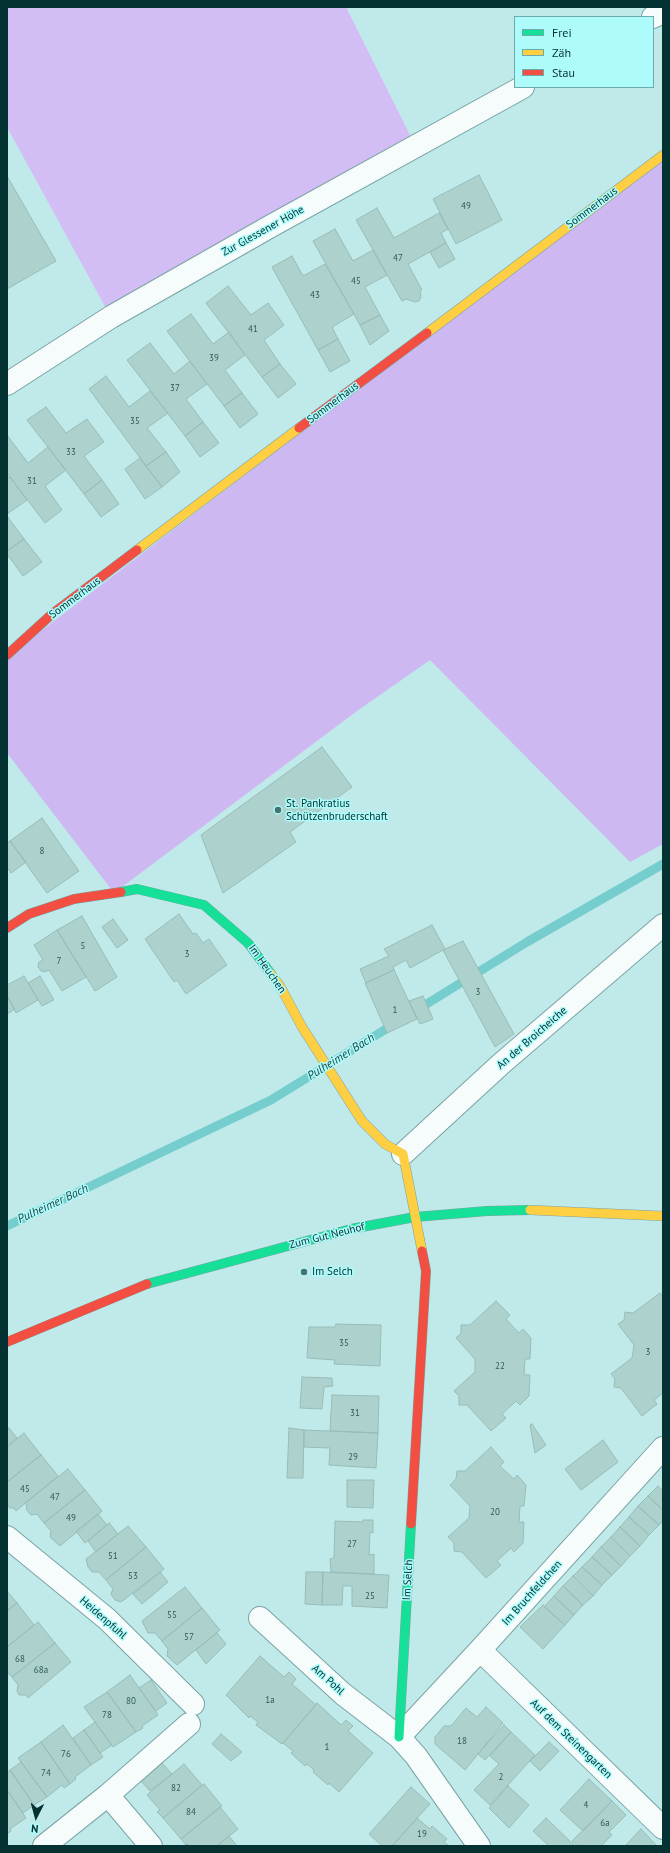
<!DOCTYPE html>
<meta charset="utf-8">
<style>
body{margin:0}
#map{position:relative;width:670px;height:1853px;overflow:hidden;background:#c0eaea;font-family:"PT Sans",sans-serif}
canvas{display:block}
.frame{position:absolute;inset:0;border:8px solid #043233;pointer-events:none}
.legend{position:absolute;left:514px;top:16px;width:140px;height:72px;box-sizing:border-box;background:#aefbfb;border:1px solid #6aabab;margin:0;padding:5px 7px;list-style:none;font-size:12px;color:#043233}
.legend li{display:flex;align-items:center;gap:8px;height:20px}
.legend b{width:20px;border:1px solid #6aabab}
.north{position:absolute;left:16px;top:1797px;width:40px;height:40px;-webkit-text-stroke:3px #aefbfb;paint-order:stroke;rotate:186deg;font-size:11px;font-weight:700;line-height:16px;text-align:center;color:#043233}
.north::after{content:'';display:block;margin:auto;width:14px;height:18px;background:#043233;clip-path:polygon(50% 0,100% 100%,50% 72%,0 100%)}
</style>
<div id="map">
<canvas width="670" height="1853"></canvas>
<div class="frame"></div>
<ul class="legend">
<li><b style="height:5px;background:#16e098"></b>Frei</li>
<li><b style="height:5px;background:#ffcf43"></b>Zäh</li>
<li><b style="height:5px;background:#f24e42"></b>Stau</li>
</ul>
<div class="north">N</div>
</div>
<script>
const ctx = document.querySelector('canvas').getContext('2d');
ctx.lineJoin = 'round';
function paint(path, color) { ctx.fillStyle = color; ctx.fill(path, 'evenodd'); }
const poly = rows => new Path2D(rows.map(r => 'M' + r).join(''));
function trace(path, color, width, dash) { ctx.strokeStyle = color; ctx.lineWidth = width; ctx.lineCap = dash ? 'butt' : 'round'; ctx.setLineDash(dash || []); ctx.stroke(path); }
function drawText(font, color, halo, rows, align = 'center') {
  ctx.font = font + ' "PT Sans",sans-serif'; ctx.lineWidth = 3; ctx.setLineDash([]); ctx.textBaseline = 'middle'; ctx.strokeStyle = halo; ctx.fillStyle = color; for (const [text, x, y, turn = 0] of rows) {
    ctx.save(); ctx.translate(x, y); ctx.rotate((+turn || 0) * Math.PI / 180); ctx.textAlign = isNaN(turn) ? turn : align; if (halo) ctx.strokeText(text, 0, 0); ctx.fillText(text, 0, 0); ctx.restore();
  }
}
paint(poly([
 [7,7,346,7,412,139,108,312,7,127]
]), '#d2bdf4');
paint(poly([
 [663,155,663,844,630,862,430,660,357,711,114,893,7,753,7,657]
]), '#ceb8f1');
trace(poly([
 [7,1226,271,1100,527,942,663,864]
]), '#76cdcd', 9);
const building = poly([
 [479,175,502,220,456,244,433,199,479,175],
 [7,176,56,261,7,289,7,176],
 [377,208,394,238,439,213,448,229,441,233,446,243,408,264,422,290,420,291,421,297,419,301,415,302,406,299,402,301,356,220,377,208],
 [335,229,353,261,373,250,387,275,365,287,380,315,360,325,313,241,335,229],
 [446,243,455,259,439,268,430,252,446,243],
 [292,256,303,276,325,264,354,314,332,327,338,339,318,350,272,267,292,256],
 [228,286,251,315,268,303,284,325,264,340,280,364,262,377,206,303,228,286],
 [191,314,213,344,229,332,245,355,225,370,242,393,224,406,167,331,191,314],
 [380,315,389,331,370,345,360,325,380,315],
 [338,339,350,361,330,372,318,350,338,339],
 [150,343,174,374,190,361,207,384,186,399,203,422,185,436,127,360,150,343],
 [280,364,296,384,278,398,262,377,280,364],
 [106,376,129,407,150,391,168,413,147,428,166,452,146,466,89,389,106,376],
 [242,393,258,414,240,428,224,406,242,393],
 [46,407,66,433,87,419,104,442,84,456,102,480,84,494,27,420,46,407],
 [203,422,219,443,200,457,185,436,203,422],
 [7,435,28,463,48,447,66,470,45,486,62,510,45,523,7,473,7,435],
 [166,452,180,472,162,487,146,466,166,452],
 [140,458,162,487,145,499,125,469,140,458],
 [10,477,27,500,7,514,7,478,10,477],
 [102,480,119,504,101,517,84,494,102,480],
 [7,516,24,539,7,551,7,516],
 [24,539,42,562,23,576,7,554,7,551,24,539],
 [322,747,352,787,290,832,296,842,223,893,201,835,322,747],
 [42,818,79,871,47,893,10,841,42,818],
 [10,841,26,862,11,873,7,867,7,843,10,841],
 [179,914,193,934,196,933,203,943,209,939,227,965,186,994,177,980,174,982,145,939,179,914],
 [82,916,117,977,95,991,57,930,82,916],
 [113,919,128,940,117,948,102,927,113,919],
 [432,925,445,949,443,950,410,968,406,960,393,967,394,970,366,983,360,969,389,956,384,949,432,925],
 [57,930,86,977,62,991,49,970,45,972,41,971,38,967,39,962,43,960,34,945,57,930],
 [463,941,514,1034,495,1047,443,950,463,941],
 [394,970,417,1019,387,1033,365,983,394,970],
 [24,976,38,1000,16,1013,7,996,7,985,24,976],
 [40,976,54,1000,42,1006,28,983,40,976],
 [7,996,15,1009,7,1014,7,996],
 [423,996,433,1019,420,1024,409,1001,423,996],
 [660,1293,663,1297,663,1393,654,1400,657,1404,642,1416,621,1388,614,1387,615,1379,611,1374,632,1358,634,1345,618,1324,624,1320,625,1312,633,1313,660,1293],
 [496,1301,510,1315,506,1319,519,1333,523,1329,531,1338,530,1359,525,1359,524,1375,530,1375,529,1396,520,1405,516,1401,502,1414,506,1418,491,1431,467,1405,459,1405,459,1396,454,1391,475,1372,475,1359,456,1338,461,1333,461,1325,470,1325,496,1301],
 [336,1324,381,1325,380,1366,334,1364,335,1360,307,1358,309,1327,335,1327,336,1324],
 [302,1377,332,1378,333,1386,324,1387,322,1409,300,1408,302,1377],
 [332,1395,379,1396,378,1433,330,1431,332,1395],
 [532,1424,546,1445,535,1453,530,1425,532,1424],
 [9,1428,17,1438,7,1447,7,1429,9,1428],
 [289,1428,304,1430,303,1478,287,1478,289,1428],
 [304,1430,378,1433,376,1468,329,1465,330,1448,304,1447,304,1430],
 [24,1433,41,1455,7,1482,7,1447,24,1433],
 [603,1440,618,1462,581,1490,565,1469,603,1440],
 [491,1447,504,1462,500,1466,514,1479,517,1475,526,1485,524,1506,520,1506,519,1522,524,1522,523,1543,514,1552,511,1548,497,1561,501,1565,486,1578,462,1552,454,1551,454,1543,448,1537,469,1518,470,1506,450,1485,456,1479,457,1471,465,1471,491,1447],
 [41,1455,58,1476,16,1511,14,1508,10,1508,7,1504,7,1482,41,1455],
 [68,1469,85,1490,44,1523,37,1514,31,1515,26,1509,27,1506,25,1503,68,1469],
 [347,1480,374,1480,373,1508,347,1507,347,1480],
 [658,1486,663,1491,663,1510,648,1496,658,1486],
 [85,1490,102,1511,60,1546,50,1537,51,1531,44,1523,85,1490],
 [648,1496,663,1510,663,1521,659,1525,638,1506,648,1496],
 [638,1506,659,1525,649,1535,629,1517,638,1506],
 [98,1514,107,1525,85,1543,76,1531,98,1514],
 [629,1517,649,1535,640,1546,620,1527,629,1517],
 [363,1520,373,1520,373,1533,370,1532,369,1555,374,1554,374,1574,331,1572,330,1559,334,1558,335,1521,363,1522,363,1520],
 [109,1523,118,1534,96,1552,88,1541,109,1523],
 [128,1526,146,1547,106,1580,99,1572,92,1572,88,1567,86,1559,128,1526],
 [620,1527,640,1546,630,1556,611,1537,620,1527],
 [611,1537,630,1556,621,1566,601,1547,611,1537],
 [146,1547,164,1569,121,1602,115,1600,111,1594,113,1589,106,1580,146,1547],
 [601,1547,621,1566,612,1575,592,1557,601,1547],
 [592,1557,612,1575,602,1585,582,1567,592,1557],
 [582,1567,602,1585,593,1596,573,1576,582,1567],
 [160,1572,168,1582,142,1604,133,1594,160,1572],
 [306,1572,323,1572,322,1605,305,1604,306,1572],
 [323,1572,389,1575,387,1608,352,1606,352,1586,343,1586,342,1605,322,1605,323,1572],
 [573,1576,593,1596,583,1605,563,1586,573,1576],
 [563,1586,583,1605,574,1615,554,1596,563,1586],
 [185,1587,202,1608,162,1641,155,1633,148,1633,142,1621,185,1587],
 [7,1591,17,1603,7,1611,7,1591],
 [554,1596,574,1615,565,1625,544,1607,554,1596],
 [17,1603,34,1625,7,1647,7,1611,17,1603],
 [543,1605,565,1625,543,1649,520,1627,543,1605],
 [202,1608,220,1630,177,1665,167,1656,168,1649,162,1641,202,1608],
 [38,1622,55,1643,12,1677,7,1672,7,1647,38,1622],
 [217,1633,226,1644,206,1664,196,1650,217,1633],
 [55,1643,71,1662,28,1698,26,1695,19,1695,17,1691,18,1685,12,1677,55,1643],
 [260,1656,284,1677,289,1672,296,1679,292,1684,316,1705,282,1744,256,1725,258,1722,250,1716,249,1718,226,1695,260,1656],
 [130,1675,158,1715,142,1726,143,1728,136,1732,107,1692,130,1675],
 [151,1680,167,1703,156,1711,139,1688,151,1680],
 [107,1692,136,1732,113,1747,84,1707,107,1692],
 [317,1703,341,1725,346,1720,353,1726,348,1731,373,1753,339,1792,329,1783,328,1785,313,1772,314,1770,307,1764,305,1766,291,1753,293,1751,283,1743,317,1703],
 [486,1707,503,1723,465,1770,435,1744,435,1737,444,1726,451,1726,466,1708,477,1717,486,1707],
 [95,1722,112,1745,100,1753,84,1730,95,1722],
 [63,1725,91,1765,75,1777,76,1779,70,1784,41,1742,63,1725],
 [504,1725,511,1732,485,1760,478,1754,504,1725],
 [84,1730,103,1757,91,1765,73,1738,84,1730],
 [511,1732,535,1755,490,1805,474,1790,499,1764,490,1756,511,1732],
 [221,1734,242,1752,231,1761,212,1744,221,1734],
 [41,1742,70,1784,64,1788,62,1785,47,1797,18,1758,41,1742],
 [549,1742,559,1751,540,1771,530,1761,549,1742],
 [21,1762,47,1797,34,1805,10,1770,21,1762],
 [162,1763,172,1774,150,1791,141,1781,162,1763],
 [184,1764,202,1785,163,1818,157,1812,160,1810,147,1795,184,1764],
 [10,1770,34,1805,23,1813,7,1790,7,1773,10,1770],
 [589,1779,612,1801,583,1831,560,1810,589,1779],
 [204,1784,222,1806,181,1839,163,1818,204,1784],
 [508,1786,529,1805,509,1828,489,1808,508,1786],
 [411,1787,430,1804,392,1846,382,1846,369,1834,411,1787],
 [7,1790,26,1818,10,1829,11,1831,7,1834,7,1790],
 [612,1801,626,1815,609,1832,612,1835,601,1846,578,1846,572,1841,612,1801],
 [220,1807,238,1829,217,1846,189,1846,187,1844,186,1845,181,1839,220,1807],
 [417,1818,430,1829,432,1826,447,1839,444,1842,449,1846,392,1846,417,1818],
 [546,1818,575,1846,549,1846,533,1831,546,1818],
 [641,1829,657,1846,625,1846,641,1829],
 [229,1836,237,1846,217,1846,229,1836]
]);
paint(building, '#add1cc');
trace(building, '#98bcb8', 1);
const street = poly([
 [653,17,663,12],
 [7,384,111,317,271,226,523,87],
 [403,1154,502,1063,663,925],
 [7,1537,107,1619,193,1704],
 [260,1618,343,1694,399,1737,416,1756,479,1846],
 [480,1650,663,1828],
 [399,1737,480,1650,663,1448],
 [108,1795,189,1724],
 [44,1846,108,1795,151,1846]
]);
const fast = poly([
 [121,892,137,889,204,905,248,943,271,974],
 [147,1284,351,1229,415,1217,487,1211,530,1210],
 [399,1737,411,1524]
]);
const slow = poly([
 [427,333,663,155],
 [137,550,299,428],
 [271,974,280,986,302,1027,362,1121,385,1144,403,1154,422,1251],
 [530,1210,663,1216]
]);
const jam = poly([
 [299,428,427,333],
 [7,655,52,614,137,550],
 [7,928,29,914,74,899,121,892],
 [7,1342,147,1284],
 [411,1524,426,1271,422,1251]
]);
trace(street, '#7aa3a4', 24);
trace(fast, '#7aa3a4', 10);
trace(slow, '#7aa3a4', 10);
trace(jam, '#7aa3a4', 10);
trace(street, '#f6fcfc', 22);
trace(fast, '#16e098', 9);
trace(slow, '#ffcf43', 9);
trace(jam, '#f24e42', 9);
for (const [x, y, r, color] of [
 [278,810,4,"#467273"],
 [304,1272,4,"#467273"]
]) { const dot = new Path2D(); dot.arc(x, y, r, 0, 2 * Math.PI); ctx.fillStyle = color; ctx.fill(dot); trace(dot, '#aefbfb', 1.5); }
drawText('9px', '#2e5a59', null, [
 ["49",466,206],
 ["47",398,258],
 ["45",356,281],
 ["43",315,295],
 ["41",253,329],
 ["39",214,358],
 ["37",175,388],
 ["35",135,421],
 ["33",71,452],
 ["31",32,481],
 ["8",42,851],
 ["5",83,946],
 ["3",187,954],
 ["7",59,961],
 ["3",478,992],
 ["1",395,1010],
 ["35",344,1343],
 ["3",648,1352],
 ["22",500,1366],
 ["31",355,1413],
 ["29",353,1457],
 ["45",25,1489],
 ["47",55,1497],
 ["20",495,1512],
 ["49",71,1518],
 ["27",352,1544],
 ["51",113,1556],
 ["53",133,1576],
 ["25",370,1596],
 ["55",172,1615],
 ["57",189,1637],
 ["68",20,1659],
 ["68a",41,1670],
 ["1a",270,1700],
 ["80",131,1701],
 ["78",107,1715],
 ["18",462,1741],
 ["1",327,1747],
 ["76",66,1754],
 ["74",46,1773],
 ["2",501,1777],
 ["82",176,1788],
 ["4",586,1805],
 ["84",191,1812],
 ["6a",605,1823],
 ["19",422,1834]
]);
drawText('11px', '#043233', '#aefbfb', [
 ["Sommerhaus",592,208,-37],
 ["Zur Glessener Höhe",263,231,-29],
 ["Sommerhaus",333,403,-37],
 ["Sommerhaus",75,598,-37],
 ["Im Heuchen",267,969,55],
 ["An der Broicheiche",532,1038,-41],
 ["Zum Gut Neuhof",327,1236,-14],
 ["Im Selch",408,1580,-87],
 ["Im Bruchfeldchen",532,1593,-48],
 ["Heidenpfuhl",103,1618,41],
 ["Am Pohl",328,1680,42],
 ["Auf dem Steinengarten",571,1739,44]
]);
drawText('11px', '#043233', '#aefbfb', [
 ["St. Pankratius",286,804],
 ["Schützenbruderschaft",286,817],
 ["Im Selch",312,1272]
], 'left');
drawText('italic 12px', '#264747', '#aefbfb', [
 ["Pulheimer Bach",341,1057,-32],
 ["Pulheimer Bach",53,1204,-25]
]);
</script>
